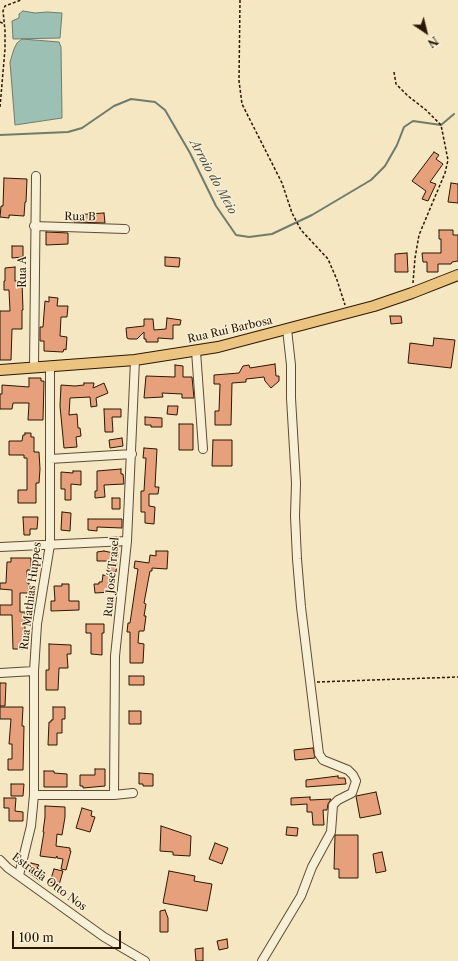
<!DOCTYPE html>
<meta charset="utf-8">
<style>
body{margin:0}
#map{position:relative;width:458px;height:961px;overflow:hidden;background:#f4e7c1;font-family:"Libre Caslon Text",serif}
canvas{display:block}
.north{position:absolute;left:406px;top:12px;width:40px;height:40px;-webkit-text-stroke:3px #f8efd7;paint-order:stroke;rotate:145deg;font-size:11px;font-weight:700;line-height:16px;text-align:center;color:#2c1702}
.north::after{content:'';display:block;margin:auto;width:14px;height:18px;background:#2c1702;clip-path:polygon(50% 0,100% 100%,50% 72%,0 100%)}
.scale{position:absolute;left:12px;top:931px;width:109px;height:18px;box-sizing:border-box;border:2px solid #2c1702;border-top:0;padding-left:5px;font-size:12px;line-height:14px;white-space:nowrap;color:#2c1702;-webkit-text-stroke:3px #f8efd7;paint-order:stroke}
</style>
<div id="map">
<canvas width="458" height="961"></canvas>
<div class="north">N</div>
<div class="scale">100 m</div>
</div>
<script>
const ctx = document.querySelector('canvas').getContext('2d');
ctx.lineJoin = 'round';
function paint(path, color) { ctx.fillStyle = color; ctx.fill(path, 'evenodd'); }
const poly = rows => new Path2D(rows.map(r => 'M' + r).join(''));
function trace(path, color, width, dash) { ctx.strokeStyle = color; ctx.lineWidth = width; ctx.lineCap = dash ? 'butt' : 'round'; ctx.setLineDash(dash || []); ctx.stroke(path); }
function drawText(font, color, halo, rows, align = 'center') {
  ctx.font = font + ' "Libre Caslon Text",serif'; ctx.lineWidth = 3; ctx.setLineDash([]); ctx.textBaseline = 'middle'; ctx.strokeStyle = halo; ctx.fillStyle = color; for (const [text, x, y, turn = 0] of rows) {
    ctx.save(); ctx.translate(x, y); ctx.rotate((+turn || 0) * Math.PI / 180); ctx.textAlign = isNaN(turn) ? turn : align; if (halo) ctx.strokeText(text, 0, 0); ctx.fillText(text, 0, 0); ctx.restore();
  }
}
const water = poly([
 [23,11,35,13,47,12,62,13,60,38,13,39,12,21,19,18,19,14,23,11],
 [22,39,59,42,61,47,62,118,15,125,10,62,14,49,17,43,22,39]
]);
paint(water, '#9cc0b3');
trace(water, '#6f7c6c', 1);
trace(poly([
 [0,135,68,132,82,128,114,106,131,99,155,102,165,110,190,153,216,206,236,235,249,237,272,234,312,215,371,180,385,166,397,145,404,127,413,121,441,125,454,114]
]), '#6f7c6c', 2);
const building = poly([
 [434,152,439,155,436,159,443,164,430,182,436,184,428,201,422,199,426,191,412,181,434,152],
 [4,178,27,179,26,202,25,202,24,216,9,215,9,218,0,217,1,206,3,206,4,178],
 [451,183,458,184,458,203,448,202,451,183],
 [104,213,105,223,74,222,73,215,104,213],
 [439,230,453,230,453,235,458,235,458,261,452,262,451,264,438,264,438,272,427,272,427,262,423,262,422,253,441,253,441,239,439,239,439,230],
 [46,232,68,233,68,244,46,245,46,232],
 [12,246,23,246,23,257,12,258,12,246],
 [407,253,408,272,395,272,395,254,407,253],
 [165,257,180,258,179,267,165,266,165,257],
 [15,267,15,281,22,281,23,310,22,310,22,329,12,329,11,360,0,360,0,311,10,311,9,290,4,290,4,281,5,281,5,268,15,267],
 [49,297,58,298,57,306,68,306,67,317,61,317,60,336,67,337,66,350,64,349,63,352,44,351,44,341,40,341,40,327,43,327,45,301,49,302,49,297],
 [390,316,401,316,402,323,391,324,390,316],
 [167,318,181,320,180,325,173,325,173,339,158,338,158,342,146,342,146,339,144,339,144,332,137,339,129,339,127,338,126,328,144,326,144,319,153,319,154,330,166,329,167,318],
 [434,338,455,340,451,368,408,363,410,343,433,346,434,338],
 [275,364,276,376,279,376,279,381,271,388,265,381,264,377,246,379,246,382,232,383,231,425,215,425,215,411,219,411,220,384,214,384,214,375,239,373,243,366,249,365,250,368,275,364],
 [175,365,183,366,183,377,192,377,194,398,182,398,182,394,162,393,163,397,144,398,146,376,175,377,175,365],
 [29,378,41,378,41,381,44,381,43,420,28,420,29,403,13,403,12,409,0,409,0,394,2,394,2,385,29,387,29,378],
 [84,383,94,383,93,388,104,383,108,393,96,398,97,406,91,407,90,397,70,398,69,415,77,414,78,428,80,428,81,436,76,437,77,447,64,448,60,406,61,385,75,386,84,385,84,383],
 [168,406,178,406,177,415,167,414,168,406],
 [104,409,121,409,121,417,112,417,113,432,105,432,104,409],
 [145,417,162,418,162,427,151,427,151,425,145,425,145,417],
 [179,424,193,424,193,450,179,450,179,424],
 [25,433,31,433,31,437,34,437,34,452,39,452,40,469,39,483,36,483,36,503,18,503,18,490,27,490,27,458,24,458,24,455,9,455,9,441,22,441,23,435,25,435,25,433],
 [122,438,123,446,110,448,109,440,122,438],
 [213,440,232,440,232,466,212,466,213,440],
 [144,448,157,449,155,487,159,487,158,494,149,494,149,506,155,507,154,524,145,523,145,512,141,512,141,491,144,491,146,458,143,458,144,448],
 [121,469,121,474,123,474,124,484,104,485,105,497,95,498,95,491,97,491,97,471,121,469],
 [73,471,81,471,81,485,71,484,71,500,65,500,65,489,61,489,61,472,73,473,73,471],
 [112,498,120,498,120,509,112,509,112,498],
 [62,512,71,513,70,531,61,530,62,512],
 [23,517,38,517,37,529,30,529,30,535,24,535,23,517],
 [88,519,122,519,122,528,97,527,97,531,88,530,88,519],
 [104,551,118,554,116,572,107,571,108,561,97,561,97,552,104,551],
 [156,551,168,551,167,569,152,568,152,571,150,571,144,603,146,604,144,616,146,616,144,631,139,631,138,643,144,644,143,663,130,663,130,632,127,632,128,623,130,623,138,569,134,568,135,561,149,563,150,555,156,556,156,551],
 [11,558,31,558,31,570,27,570,27,583,29,583,29,593,20,593,20,612,25,612,25,649,13,649,12,615,0,615,0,605,12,605,12,590,0,589,0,583,6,583,7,562,11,562,11,558],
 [103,575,110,576,111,592,95,593,94,584,99,584,99,582,102,582,103,575],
 [62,584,69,584,69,601,79,601,79,610,51,611,51,601,55,601,54,586,62,586,62,584],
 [86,624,104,624,104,633,102,633,102,655,91,654,91,633,86,633,86,624],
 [49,644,71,645,71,654,67,654,68,668,59,668,58,690,46,690,46,670,49,670,49,644],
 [129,676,144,676,144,685,129,685,129,676],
 [0,683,6,683,5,706,0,706,0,683],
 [0,707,23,707,22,726,24,726,23,770,8,770,8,759,12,759,12,744,9,744,11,719,0,719,0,707],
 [53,707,65,707,65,719,62,719,62,733,57,733,57,745,48,745,49,722,51,722,51,720,53,720,53,707],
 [129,711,141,711,141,724,129,724,129,711],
 [313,748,315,758,295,760,294,750,313,748],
 [95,769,105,769,105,786,83,788,83,786,80,786,80,775,95,775,95,769],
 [44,771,54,771,54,773,67,774,67,787,44,787,44,771],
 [139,773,153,774,153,786,143,786,143,784,139,784,139,773],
 [338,776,338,778,345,778,346,784,306,787,306,780,338,776],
 [11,784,24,784,23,796,11,796,11,784],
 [376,792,381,814,360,818,356,796,376,792],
 [310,797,310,800,331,799,328,804,327,810,323,810,324,825,313,825,312,812,307,812,307,804,291,805,291,798,310,797],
 [4,798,16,798,15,811,23,812,23,821,9,821,9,808,4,808,4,798],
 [45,806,65,807,65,817,62,835,57,834,56,846,70,848,70,851,71,851,66,870,61,869,63,859,57,858,57,856,56,858,40,856,44,832,43,832,45,817,45,806],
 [82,808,92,811,91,816,95,817,90,832,76,828,82,808],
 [161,826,191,836,190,856,173,855,173,852,160,851,161,826],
 [287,827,298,828,297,836,286,835,287,827],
 [335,835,358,835,358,878,339,878,339,869,334,869,335,835],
 [215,843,228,848,222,864,209,859,215,843],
 [382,852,386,871,376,873,373,854,382,852],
 [31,863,39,865,37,868,45,873,40,881,28,872,31,863],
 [54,869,63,871,59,885,50,882,54,869],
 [169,871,195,876,194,881,212,884,207,911,163,903,169,871],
 [165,910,168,918,168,932,160,932,160,911,165,910],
 [227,939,228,948,219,950,217,941,227,939],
 [203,948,203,961,196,961,195,949,203,948]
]);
paint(building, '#e6a07b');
trace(building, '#2c1702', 1);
const minor = poly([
 [34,226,125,229],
 [196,351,203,449],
 [34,367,36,176],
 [50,459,132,454],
 [0,547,127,541],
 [0,673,34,671],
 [34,795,114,795,133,793],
 [114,795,115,656,127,541,135,360],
 [0,860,8,868,104,937,145,961],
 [19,875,31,826,34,795,34,671,37,624,50,545,50,366],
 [262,961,301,896,312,867,331,832,333,805,338,800,352,793,356,781,353,775,348,770,323,760,319,754,301,607,297,559,295,516,296,483,291,398,291,365,287,329]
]);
const major = poly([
 [0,370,135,360,218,347,374,306,412,293,458,275]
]);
trace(minor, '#5e4b32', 10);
trace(major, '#2c1702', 12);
trace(poly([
 [240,0,239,81,242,104,282,183,292,213,301,230,328,259,337,280,345,305],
 [0,22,4,24],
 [394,72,396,84,408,96,426,110,441,125,448,160,445,173,419,235,415,258,413,283],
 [0,107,5,49,5,30,3,11,5,6,21,0],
 [317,682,458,677]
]), '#2c1702', 1.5, [3, 2]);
trace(minor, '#f8efd7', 8);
trace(major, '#eac480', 10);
drawText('11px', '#2c1702', '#f8efd7', [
 ["Rua B",80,217,1],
 ["Rua A",23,272,-90],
 ["Rua Ruí Barbosa",230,330,-13],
 ["Rua José Trasel",112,577,-85],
 ["Rua Mathias Huppes",31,596,-83],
 ["Estrada Otto Nos",49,882,36]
]);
drawText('italic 12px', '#535240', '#f8efd7', [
 ["Arroio do Meio",213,177,61]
]);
</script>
